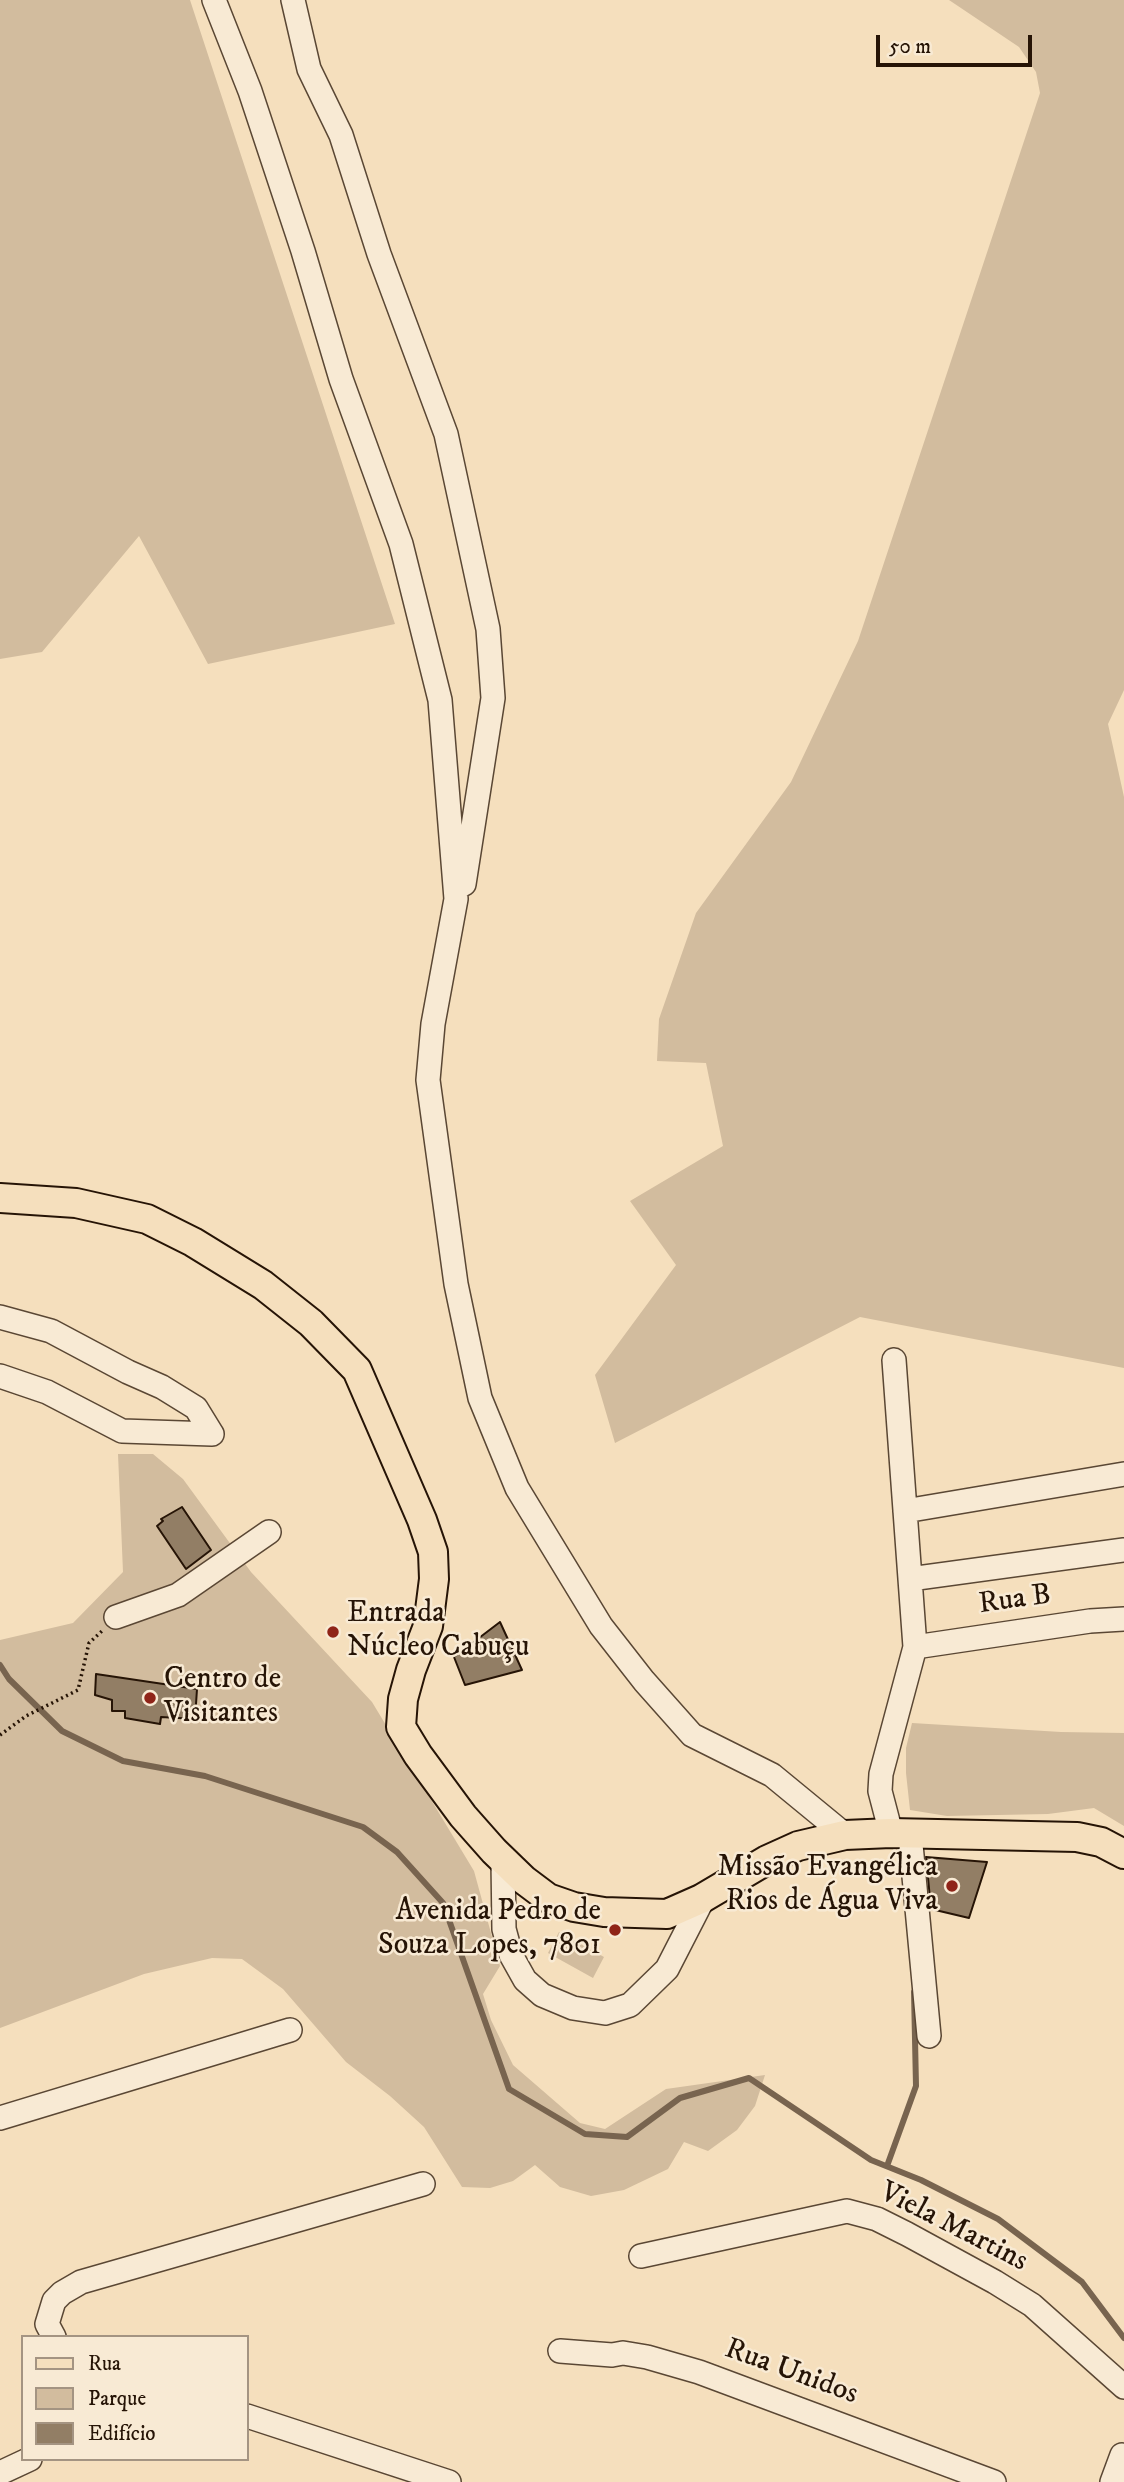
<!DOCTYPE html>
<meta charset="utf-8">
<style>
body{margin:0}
#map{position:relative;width:1124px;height:2482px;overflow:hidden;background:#f5dfbd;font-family:"IM FELL DW Pica",serif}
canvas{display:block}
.legend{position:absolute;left:21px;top:2335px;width:228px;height:126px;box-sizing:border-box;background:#f8ead4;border:2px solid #a49482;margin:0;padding:9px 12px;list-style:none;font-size:21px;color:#261406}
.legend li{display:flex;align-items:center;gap:14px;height:35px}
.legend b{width:35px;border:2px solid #a49482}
.scale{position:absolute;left:876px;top:35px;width:156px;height:32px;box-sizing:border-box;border:4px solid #261406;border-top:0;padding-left:9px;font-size:21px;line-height:24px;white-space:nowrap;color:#261406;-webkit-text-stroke:5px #f8ead4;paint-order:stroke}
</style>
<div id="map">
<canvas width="1124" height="2482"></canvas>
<ul class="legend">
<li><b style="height:9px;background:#f5dfbd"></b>Rua</li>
<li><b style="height:19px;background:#d2bc9e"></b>Parque</li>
<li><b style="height:19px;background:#927e65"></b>Edifício</li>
</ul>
<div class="scale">50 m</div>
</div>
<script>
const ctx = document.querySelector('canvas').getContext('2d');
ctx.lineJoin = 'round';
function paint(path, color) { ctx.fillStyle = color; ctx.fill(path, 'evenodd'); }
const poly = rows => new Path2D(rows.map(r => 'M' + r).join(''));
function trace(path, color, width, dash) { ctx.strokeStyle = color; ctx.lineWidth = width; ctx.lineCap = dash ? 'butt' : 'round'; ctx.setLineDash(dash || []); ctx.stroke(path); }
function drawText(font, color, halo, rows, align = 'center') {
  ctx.font = font + ' "IM FELL DW Pica",serif'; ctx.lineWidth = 5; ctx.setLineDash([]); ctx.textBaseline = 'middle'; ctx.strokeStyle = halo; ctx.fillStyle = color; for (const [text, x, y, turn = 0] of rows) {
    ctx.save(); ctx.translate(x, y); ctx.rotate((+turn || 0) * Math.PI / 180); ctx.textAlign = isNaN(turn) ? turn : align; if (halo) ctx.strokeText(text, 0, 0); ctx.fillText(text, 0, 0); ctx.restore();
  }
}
paint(poly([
 [0,0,190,0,395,624,208,664,139,536,42,652,0,659],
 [949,0,1124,0,1124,690,1108,724,1124,797,1124,1368,860,1317,615,1443,595,1375,676,1265,630,1201,723,1146,706,1063,657,1061,659,1019,696,913,791,782,858,641,1040,93,1036,72,1019,47],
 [118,1454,153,1454,183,1479,251,1572,372,1702,474,1871,500,1966,483,1994,491,2020,513,2065,580,2123,605,2129,666,2089,765,2075,755,2106,737,2130,708,2151,684,2142,668,2169,624,2190,591,2196,560,2187,535,2165,513,2181,490,2188,462,2187,424,2127,390,2096,346,2062,283,1989,242,1959,212,1958,144,1974,0,2028,0,1640,73,1623,123,1572],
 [912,1723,1061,1732,1124,1733,1124,1826,1094,1808,1048,1814,947,1816,910,1810,906,1773,906,1748],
 [559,1932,604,1957,593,1978,548,1953]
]), '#d2bc9e');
trace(poly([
 [0,1665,9,1679,62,1731,123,1761,205,1776,363,1827,397,1852,443,1903,509,2089,585,2134,627,2137,680,2098,749,2078,871,2160,921,2180,998,2219,1082,2282,1124,2338],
 [887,2166,916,2086,914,1992]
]), '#78644f', 6);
const building = poly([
 [182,1507,211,1550,186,1569,157,1526,163,1521,161,1519,182,1507],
 [500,1622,522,1670,465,1685,454,1657,500,1622],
 [96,1674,197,1689,195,1719,161,1717,160,1724,125,1718,125,1711,112,1711,112,1700,95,1695,96,1674],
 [926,1857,987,1862,969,1918,931,1909,926,1857]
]);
paint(building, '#927e65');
trace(building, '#261406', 2);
const minor = poly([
 [214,0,250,91,303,251,341,379,401,544,440,700,456,899,433,1024,428,1080,456,1284,480,1398,517,1488,601,1626,644,1681,692,1735,772,1775,845,1835],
 [293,0,309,69,341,135,379,254,446,434,488,629,493,698,464,884],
 [0,1317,51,1331,128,1372,162,1387,196,1408,212,1434],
 [0,1376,47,1392,122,1431,212,1434],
 [905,1511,1124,1474],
 [910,1579,1124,1550],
 [116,1617,178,1595,269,1532],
 [915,1647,1090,1621,1124,1619],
 [891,1833,880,1791,881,1774,915,1647,894,1360],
 [910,1834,929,2036],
 [503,1861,504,1929,511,1955,525,1980,542,1995,573,2008,605,2013,630,2005,667,1969,704,1897],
 [0,2118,290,2030],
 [641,2256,847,2211,877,2219,907,2234,995,2282,1032,2305,1124,2387],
 [54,2337,47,2324,54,2301,62,2293,81,2282,423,2184],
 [560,2351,612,2355,623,2353,647,2357,699,2372,994,2482],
 [247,2416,449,2482],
 [0,2473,30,2459],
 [1112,2482,1122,2455]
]);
const major = poly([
 [0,1198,76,1203,147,1219,193,1242,263,1285,311,1323,357,1370,422,1520,433,1552,434,1579,428,1626,411,1670,403,1699,401,1727,418,1755,463,1816,494,1851,524,1880,548,1898,574,1907,604,1912,667,1914,701,1899,767,1860,798,1846,845,1835,891,1833,1077,1837,1101,1842,1124,1854]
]);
trace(minor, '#5a4734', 26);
trace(major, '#261406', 32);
trace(poly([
 [0,1735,26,1716,78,1690,89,1643,102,1631]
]), '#261406', 3.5, [2, 3.5]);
trace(minor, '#f8ead4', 23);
trace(major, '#f5dfbd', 28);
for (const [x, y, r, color] of [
 [333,1632,7,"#8f2418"],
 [150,1698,7,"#8f2418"],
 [952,1886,7,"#8f2418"],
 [615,1930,7,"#8f2418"]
]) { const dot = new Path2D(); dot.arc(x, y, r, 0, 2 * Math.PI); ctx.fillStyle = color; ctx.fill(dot); trace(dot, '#f8ead4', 2.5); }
drawText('30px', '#261406', '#f8ead4', [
 ["Rua B",1015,1601,-8],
 ["Viela Martins",953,2228,27],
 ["Rua Unidos",791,2373,20]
]);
drawText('30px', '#261406', '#f8ead4', [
 ["Entrada",347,1615],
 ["Núcleo Cabuçu",347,1649],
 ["Centro de",164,1681],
 ["Visitantes",164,1715],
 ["Missão Evangélica",938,1869,"right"],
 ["Rios de Água Viva",938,1903,"right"],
 ["Avenida Pedro de",601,1913,"right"],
 ["Souza Lopes, 7801",601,1947,"right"]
], 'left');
</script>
